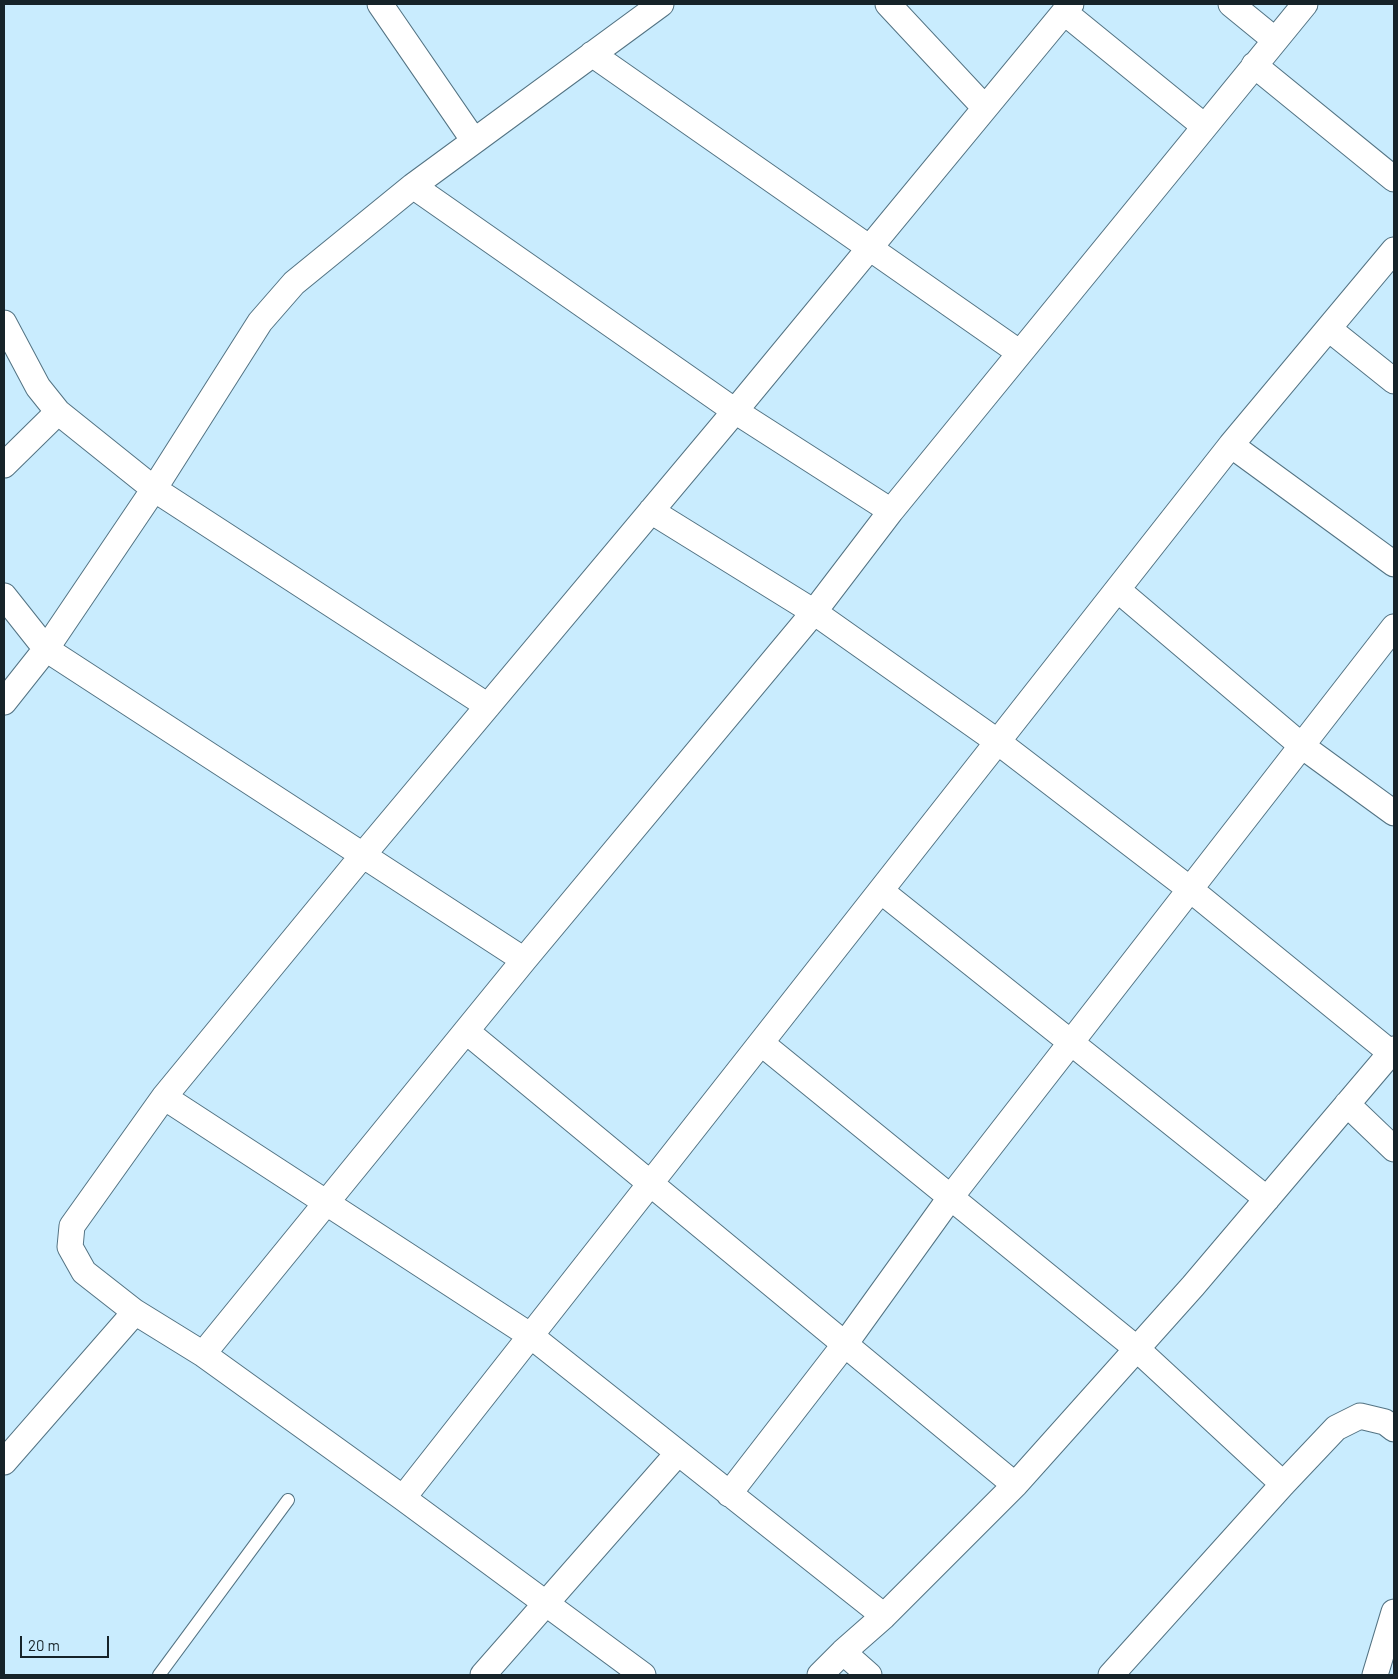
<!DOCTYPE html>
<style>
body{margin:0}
#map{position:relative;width:1398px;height:1679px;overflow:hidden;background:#c9ecfe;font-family:Barlow,sans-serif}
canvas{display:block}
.frame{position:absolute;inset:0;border:5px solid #162329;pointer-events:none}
.scale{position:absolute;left:20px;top:1636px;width:89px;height:22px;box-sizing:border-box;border:2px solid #162329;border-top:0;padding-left:6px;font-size:15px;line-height:18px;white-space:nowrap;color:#162329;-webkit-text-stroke:4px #c9ecfe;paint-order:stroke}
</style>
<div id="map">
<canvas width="1398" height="1679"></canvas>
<div class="frame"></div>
<div class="scale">20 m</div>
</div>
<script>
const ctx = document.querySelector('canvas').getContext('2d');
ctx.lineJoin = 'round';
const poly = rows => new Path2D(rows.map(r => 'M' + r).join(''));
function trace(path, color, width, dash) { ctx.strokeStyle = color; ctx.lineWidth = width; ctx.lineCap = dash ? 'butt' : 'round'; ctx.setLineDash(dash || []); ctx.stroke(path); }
const lane = poly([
 [159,1675,288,1500]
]);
const street = poly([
 [380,4,474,141],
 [888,4,985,108],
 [1231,4,1275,40],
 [1064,12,1204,126],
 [592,54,1020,353],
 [1254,65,1394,179],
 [413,186,735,411,891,511],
 [4,323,38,387,58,412,154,489,488,706],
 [1329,329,1394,381],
 [1231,445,1394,564],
 [4,465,58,412],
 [651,511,814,612,998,742,1191,890,1391,1053],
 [1118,590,1302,746,1394,813],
 [4,596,46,649,524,960],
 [4,702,46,649,154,489,260,322,294,283,413,186,661,4],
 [881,891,1267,1199],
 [466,1031,1015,1485],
 [761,1043,1137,1349,1283,1484],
 [164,1097,531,1336,884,1616],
 [1347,1104,1394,1149],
 [203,1354,524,960,814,612,891,511,1305,4],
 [4,1462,135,1312],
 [729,1494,845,1344,950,1198,1394,627],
 [403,1498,1231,445,1394,250],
 [843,1652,869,1675],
 [483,1675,678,1453],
 [643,1675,403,1498,203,1354,135,1312,84,1272,70,1247,72,1226,164,1097,363,855,735,411,1071,4],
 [820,1675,843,1652,884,1616,1015,1485,1193,1286,1394,1049],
 [1111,1675,1283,1484,1336,1428,1360,1416,1385,1422,1394,1429],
 [1375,1675,1394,1612]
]);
trace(lane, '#537383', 14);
trace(street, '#537383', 27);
trace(lane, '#fff', 12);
trace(street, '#fff', 25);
</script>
